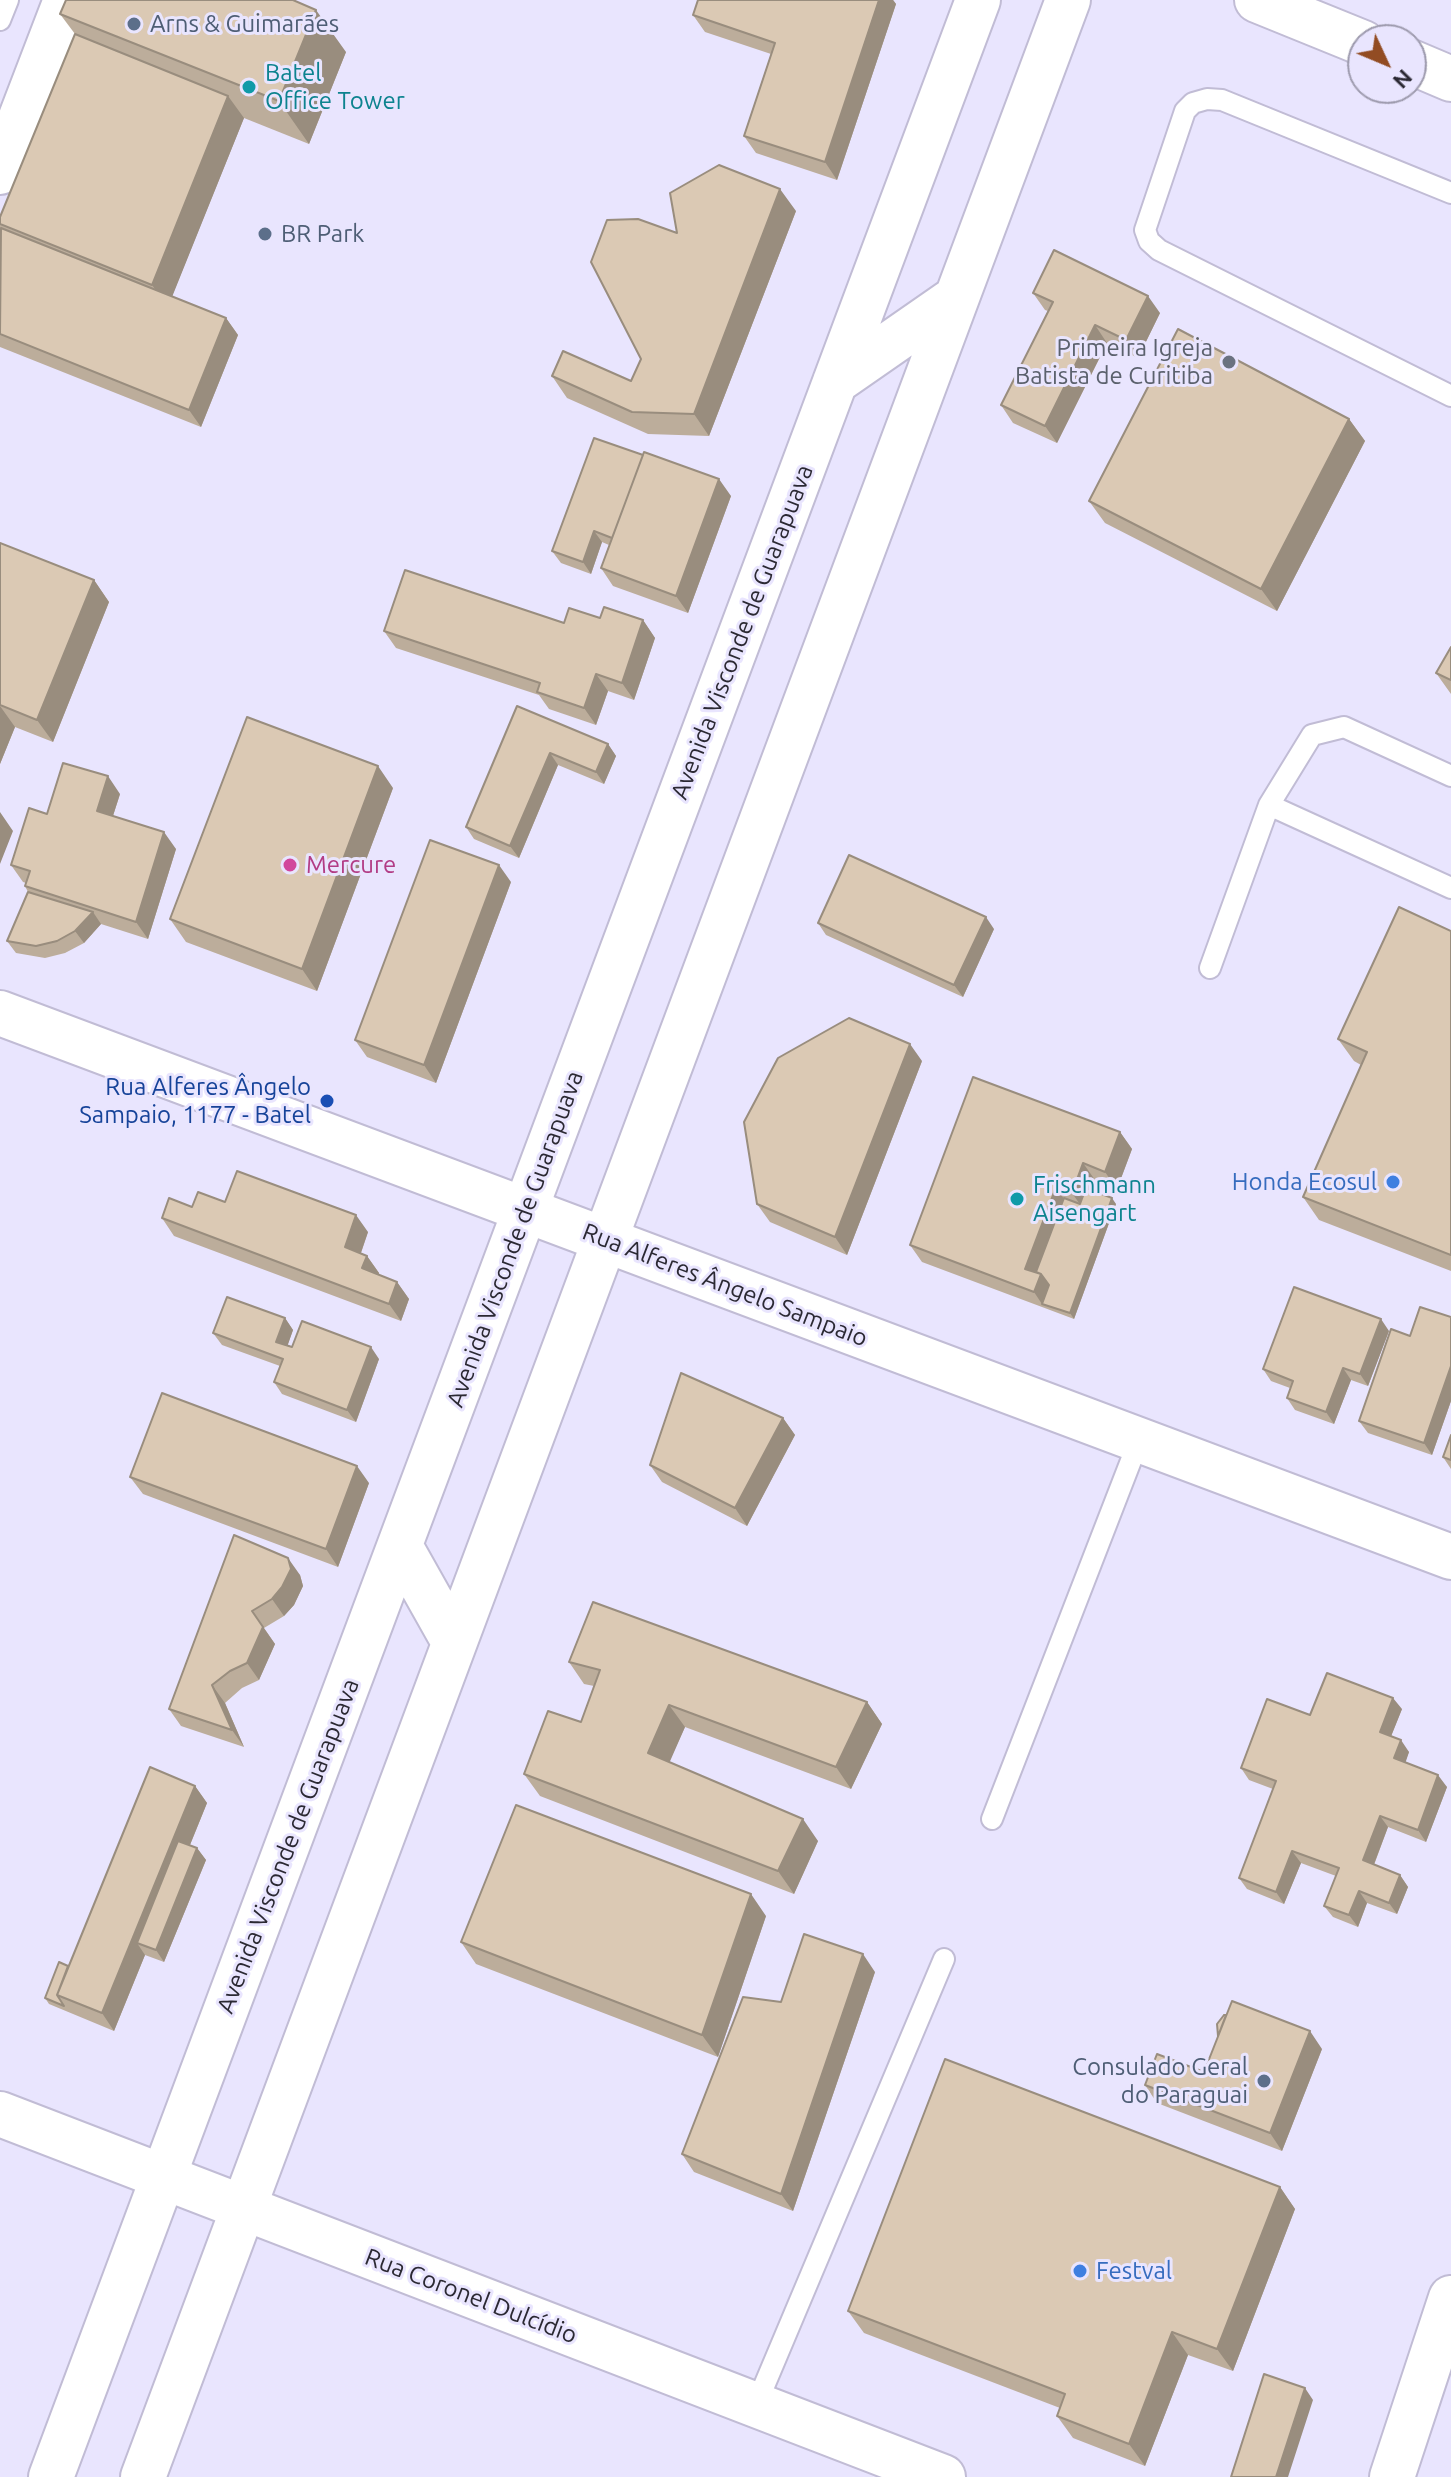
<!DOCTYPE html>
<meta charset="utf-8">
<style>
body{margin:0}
#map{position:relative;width:1451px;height:2477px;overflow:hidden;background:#e9e5fe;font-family:Ubuntu,sans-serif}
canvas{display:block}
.north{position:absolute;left:1347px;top:24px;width:80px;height:80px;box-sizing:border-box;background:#e9e5fe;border:2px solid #9d9aad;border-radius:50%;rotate:134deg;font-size:22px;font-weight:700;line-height:32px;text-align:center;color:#2b2933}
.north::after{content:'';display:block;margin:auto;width:28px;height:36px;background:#924c23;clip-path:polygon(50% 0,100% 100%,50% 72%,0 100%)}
</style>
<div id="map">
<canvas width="1451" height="2477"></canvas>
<div class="north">N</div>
</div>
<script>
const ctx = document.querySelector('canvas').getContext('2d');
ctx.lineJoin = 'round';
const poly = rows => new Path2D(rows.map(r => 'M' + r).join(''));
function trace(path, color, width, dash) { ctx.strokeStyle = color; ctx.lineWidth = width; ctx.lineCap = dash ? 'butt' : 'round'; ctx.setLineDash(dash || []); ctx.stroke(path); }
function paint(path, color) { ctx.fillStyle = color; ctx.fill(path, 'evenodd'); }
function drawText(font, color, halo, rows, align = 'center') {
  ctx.font = font + ' Ubuntu,sans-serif'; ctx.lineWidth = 6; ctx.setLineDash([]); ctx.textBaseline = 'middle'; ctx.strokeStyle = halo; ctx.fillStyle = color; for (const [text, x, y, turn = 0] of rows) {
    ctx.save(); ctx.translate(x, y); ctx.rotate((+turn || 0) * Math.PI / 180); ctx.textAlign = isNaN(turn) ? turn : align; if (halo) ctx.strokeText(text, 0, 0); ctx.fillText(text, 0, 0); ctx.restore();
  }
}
const service = poly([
 [0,20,8,0],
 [1451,193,1222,100,1207,99,1193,103,1185,111,1145,230,1149,241,1159,250,1451,396],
 [1269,805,1451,888],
 [1210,968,1269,805,1312,735,1344,727,1451,776],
 [992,1819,1139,1440],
 [756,2405,944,1959]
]);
const tertiary = poly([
 [0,2114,943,2477]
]);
const secondary = poly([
 [1257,0,1363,43],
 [1411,62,1451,79],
 [0,172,66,0],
 [0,1013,1451,1557],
 [1392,2477,1451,2298]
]);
const primary = poly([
 [835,382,956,298],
 [400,1546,454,1642],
 [51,2477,978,0],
 [143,2477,1068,0]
]);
trace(service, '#c1bcd5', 24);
trace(tertiary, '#c1bcd5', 48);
trace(secondary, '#c1bcd5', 48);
trace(primary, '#c1bcd5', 48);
trace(service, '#fff', 20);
trace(tertiary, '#fff', 44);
trace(secondary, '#fff', 44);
trace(primary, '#fff', 44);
paint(poly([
 [698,0,893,0,896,4,837,180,756,153,744,136,771,54,705,32,693,15],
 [60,14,346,52,309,144,244,118,172,296,226,318,238,335,201,427,0,347,0,217,75,34],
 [796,211,709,436,648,434,567,398,552,376,631,381,641,359,677,233],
 [1033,293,1160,313,1138,358,1107,343,1057,443,1013,423,1001,405,1048,311,1045,310],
 [1349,419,1365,441,1277,611,1105,523,1089,501],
 [594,438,731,496,688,613,613,586,601,568,609,545,602,542,591,574,561,563,552,551],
 [0,543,94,580,109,602,53,742,15,727,0,764],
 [600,618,643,620,655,638,634,700,608,691,596,725,549,709,539,695,396,648,384,631,564,623],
 [1451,647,1451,694,1436,673],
 [517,706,608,744,616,756,604,784,558,765,519,858,474,839,466,827],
 [393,788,317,991,186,942,170,919],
 [120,794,113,816,176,849,148,939,101,924,84,943,65,953,45,958,16,953,7,941,28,892,25,886,26,883,23,882,11,865,47,814],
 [511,882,436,1083,367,1057,355,1040],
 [818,923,994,929,963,997,826,935],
 [1451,931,1451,1271,1319,1220,1303,1197,1361,1065,1354,1061,1338,1039],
 [922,1061,847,1255,770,1222,757,1204],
 [1120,1132,1132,1149,1117,1189,1095,1180,1092,1191,1116,1204,1074,1319,922,1262,910,1245],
 [225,1202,368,1232,361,1253,367,1256,379,1273,379,1275,397,1282,409,1299,401,1321,174,1236,162,1218,192,1207],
 [1451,1317,1451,1401,1432,1455,1368,1433,1359,1421,1410,1336],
 [285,1318,293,1330,287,1346,292,1347,379,1359,356,1422,282,1394,274,1382,280,1366,222,1345,213,1333],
 [1389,1331,1368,1386,1351,1380,1334,1424,1295,1410,1287,1398,1290,1388,1271,1381,1263,1369],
 [783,1418,795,1435,747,1526,662,1482,650,1465],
 [1451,1435,1451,1469,1443,1457],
 [130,1477,369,1483,338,1567,143,1494],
 [234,1535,300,1575,303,1586,294,1605,284,1616,264,1628,275,1644,259,1680,242,1688,225,1703,244,1747,181,1726,169,1709],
 [569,1662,867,1702,882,1724,851,1789,685,1727,669,1762,818,1841,794,1894,540,1796,524,1774,581,1722,594,1686,584,1684],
 [1402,1709,1391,1736,1409,1752,1405,1762,1447,1787,1426,1842,1388,1827,1374,1865,1400,1875,1408,1887,1397,1914,1367,1903,1358,1927,1333,1917,1324,1906,1336,1876,1301,1863,1284,1904,1247,1889,1239,1878,1273,1789,1249,1780,1241,1768,1310,1715],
 [195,1786,207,1803,190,1845,197,1848,206,1860,164,1962,145,1955,114,2031,49,2004,45,1998],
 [766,1916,718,2057,476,1964,461,1942],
 [875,1972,793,2211,694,2172,682,2154,781,2002],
 [1322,2049,1282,2151,1157,2103,1145,2085],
 [1280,2187,1295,2209,1233,2371,1188,2355,1145,2466,1073,2438,1057,2416,1060,2408,864,2333,848,2311]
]), '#bcad9b');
paint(poly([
 [879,0,893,0,896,4,837,180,825,162],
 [316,10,346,52,309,144,279,101],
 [228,96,244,118,168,307,152,285],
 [780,189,796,211,709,436,694,414],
 [1148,296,1160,313,1138,358,1126,340],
 [226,318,238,335,201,427,189,410],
 [1095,325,1107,343,1057,443,1045,426],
 [1349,419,1365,441,1277,611,1261,589],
 [719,479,731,496,688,613,676,596],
 [594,531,602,542,591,574,583,562],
 [94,580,109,602,53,742,37,720],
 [643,620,655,638,634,700,622,683],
 [596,674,608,691,596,725,584,708],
 [0,706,15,727,0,764],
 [608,744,616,756,604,784,596,772],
 [550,753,558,765,519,858,510,846],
 [378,766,393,788,317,991,302,969],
 [108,776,120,794,109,828,97,811],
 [0,812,13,831,0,864],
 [164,832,176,849,148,939,136,922],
 [499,865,511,882,436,1083,424,1065],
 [93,912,101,924,84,943,75,931],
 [986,917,994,929,963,997,954,985],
 [910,1044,922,1061,847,1255,835,1237],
 [1120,1132,1132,1149,1117,1189,1105,1172],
 [1083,1163,1095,1180,1084,1210,1072,1193],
 [1056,1187,1068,1205,1053,1291,1042,1304,1034,1292,1025,1269],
 [1112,1198,1116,1204,1074,1319,1070,1313],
 [356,1215,368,1232,357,1264,345,1247],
 [367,1256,379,1273,374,1286,362,1268],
 [397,1282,409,1299,401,1321,389,1304],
 [285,1318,293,1330,285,1353,276,1342],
 [1381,1319,1389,1331,1368,1386,1360,1374],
 [371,1347,379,1359,356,1422,347,1410],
 [1451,1366,1451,1401,1432,1455,1424,1443],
 [1343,1368,1351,1380,1334,1424,1326,1412],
 [783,1418,795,1435,747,1526,735,1508],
 [357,1466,369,1483,338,1567,326,1549],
 [288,1558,300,1575,303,1586,294,1605,284,1616,272,1599],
 [252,1611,275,1644,259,1680,247,1663],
 [212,1685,225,1703,244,1747,232,1730],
 [1393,1698,1402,1709,1388,1744,1380,1732],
 [867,1702,882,1724,851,1789,836,1767],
 [669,1705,685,1727,664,1775,648,1753],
 [1401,1740,1409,1752,1403,1770,1394,1758],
 [1438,1775,1447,1787,1426,1842,1418,1830],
 [195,1786,207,1803,148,1948,137,1943,145,1955,114,2031,102,2013],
 [1380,1816,1388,1827,1371,1872,1363,1860],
 [803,1819,818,1841,794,1894,778,1871],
 [197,1848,206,1860,164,1962,156,1950],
 [1292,1851,1301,1863,1284,1904,1276,1892],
 [1400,1875,1408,1887,1397,1914,1389,1903],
 [1359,1891,1367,1903,1358,1927,1349,1915],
 [751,1894,766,1916,718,2057,702,2035],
 [863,1954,875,1972,793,2211,781,2194],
 [1310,2031,1322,2049,1282,2151,1270,2133],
 [1280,2187,1295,2209,1233,2371,1217,2349],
 [1172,2332,1188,2355,1145,2466,1129,2444],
 [1305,2388,1313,2400,1288,2477,1276,2477]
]), '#998d7e');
const building = poly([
 [66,0,293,0,316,10,279,101,60,14,66,0],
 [698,0,879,0,825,162,744,136,775,43,693,15,698,0],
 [75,34,228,96,152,285,0,224,0,217,75,34],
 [719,165,780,189,694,414,632,412,552,376,563,351,631,381,641,359,591,262,607,220,638,219,677,233,670,193,719,165],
 [1,228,226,318,189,410,0,334,1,228],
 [1054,250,1148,296,1126,340,1095,325,1045,426,1001,405,1053,302,1033,293,1054,250],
 [1178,329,1349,419,1261,589,1089,501,1178,329],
 [594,438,643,455,612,538,594,531,583,562,552,551,594,438],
 [644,452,719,479,676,596,601,568,644,452],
 [0,543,94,580,37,720,0,705,0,543],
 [405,570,564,623,569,608,600,618,604,607,643,620,622,683,596,674,584,708,537,692,540,683,384,631,405,570],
 [1451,647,1451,680,1436,673,1451,647],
 [517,706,608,744,596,772,550,753,510,846,466,827,517,706],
 [247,717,378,766,302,969,170,919,247,717],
 [63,763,108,776,97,811,164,832,136,922,25,886,30,871,11,865,29,808,47,814,63,763],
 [430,840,499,865,424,1065,355,1040,430,840],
 [849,855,986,917,954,985,818,923,849,855],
 [28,892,93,912,75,931,57,941,36,946,7,941,28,892],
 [1399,907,1451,931,1451,1255,1303,1197,1367,1052,1338,1039,1399,907],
 [849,1018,910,1044,835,1237,757,1204,744,1122,778,1058,849,1018],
 [973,1077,1120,1132,1105,1172,1083,1163,1072,1193,1056,1187,1025,1269,1041,1274,1034,1292,910,1245,973,1077],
 [237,1171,356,1215,345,1247,367,1256,362,1268,397,1282,389,1304,162,1218,169,1198,192,1207,198,1192,225,1202,237,1171],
 [1086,1188,1112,1198,1070,1313,1042,1304,1049,1285,1041,1274,1036,1272,1064,1198,1080,1204,1086,1188],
 [1294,1287,1381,1319,1360,1374,1343,1368,1326,1412,1287,1398,1293,1381,1263,1369,1294,1287],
 [227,1297,285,1318,276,1342,292,1347,302,1321,371,1347,347,1410,274,1382,283,1359,213,1333,227,1297],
 [1420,1307,1451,1317,1451,1366,1424,1443,1359,1421,1391,1329,1410,1336,1420,1307],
 [681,1373,783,1418,735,1508,650,1465,681,1373],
 [162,1393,357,1466,326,1549,130,1477,162,1393],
 [1451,1435,1451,1460,1443,1457,1451,1435],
 [234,1535,288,1558,291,1569,282,1587,272,1599,252,1611,263,1627,247,1663,230,1671,212,1685,232,1730,169,1709,234,1535],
 [593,1602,867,1702,836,1767,669,1705,648,1753,803,1819,778,1871,524,1774,548,1711,581,1722,600,1670,569,1662,593,1602],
 [1327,1673,1393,1698,1380,1732,1401,1740,1394,1758,1438,1775,1418,1830,1380,1816,1363,1860,1400,1875,1389,1903,1359,1891,1349,1915,1324,1906,1339,1868,1292,1851,1276,1892,1239,1878,1276,1781,1241,1768,1267,1699,1310,1715,1327,1673],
 [150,1767,195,1786,102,2013,57,1995,150,1767],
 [516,1805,751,1894,702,2035,461,1942,516,1805],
 [178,1841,197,1848,156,1950,137,1943,178,1841],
 [804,1934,863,1954,781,2194,682,2154,743,1997,781,2002,804,1934],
 [59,1962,68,1966,57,1995,64,2006,45,1998,59,1962],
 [1232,2001,1310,2031,1270,2133,1145,2085,1157,2054,1204,2072,1232,2001],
 [1224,2015,1226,2015,1218,2036,1217,2024,1224,2015],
 [945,2059,1280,2187,1217,2349,1172,2332,1129,2444,1057,2416,1065,2394,848,2311,945,2059],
 [1264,2374,1305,2388,1276,2477,1231,2477,1264,2374]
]);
paint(building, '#dbc9b4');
trace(building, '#998d7e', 2);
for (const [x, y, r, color] of [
 [134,24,8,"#5c6f8a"],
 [249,87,8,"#0f9aa8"],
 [265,234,8,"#5c6f8a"],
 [1229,362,8,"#6b7280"],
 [290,865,8,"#d1479c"],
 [327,1101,8,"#1a4fb4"],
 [1393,1182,8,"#3f7fe0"],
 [1017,1199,8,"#0f9aa8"],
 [1264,2081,8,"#5c6f8a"],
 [1080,2271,8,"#3f7fe0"]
]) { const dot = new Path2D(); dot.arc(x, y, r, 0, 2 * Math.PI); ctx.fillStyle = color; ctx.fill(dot); trace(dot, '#e9e5fe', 3); }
drawText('24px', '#4e5e75', '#e9e5fe', [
 ["Arns & Guimarães",150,24],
 ["BR Park",281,234],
 ["Consulado Geral",1248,2067,"right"],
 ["do Paraguai",1248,2095,"right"]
], 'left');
drawText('24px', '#0d838f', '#e9e5fe', [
 ["Batel",265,73],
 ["Office Tower",265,101],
 ["Frischmann",1033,1185],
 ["Aisengart",1033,1213]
], 'left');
drawText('24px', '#5b616d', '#e9e5fe', [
 ["Primeira Igreja",1213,348],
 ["Batista de Curitiba",1213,376]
], 'right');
drawText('24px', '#2b2933', '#e9e5fe', [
 ["Avenida Visconde de Guarapuava",742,632,-69],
 ["Avenida Visconde de Guarapuava",515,1239,-70],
 ["Rua Alferes Ângelo Sampaio",725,1285,21],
 ["Avenida Visconde de Guarapuava",288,1846,-69],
 ["Rua Coronel Dulcídio",471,2296,21]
]);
drawText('24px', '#b23c85', '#e9e5fe', [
 ["Mercure",306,865]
], 'left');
drawText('24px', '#164399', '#e9e5fe', [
 ["Rua Alferes Ângelo",311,1087],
 ["Sampaio, 1177 - Batel",311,1115]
], 'right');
drawText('24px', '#366cbe', '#e9e5fe', [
 ["Honda Ecosul",1377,1182],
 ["Festval",1096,2271,"left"]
], 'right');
</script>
